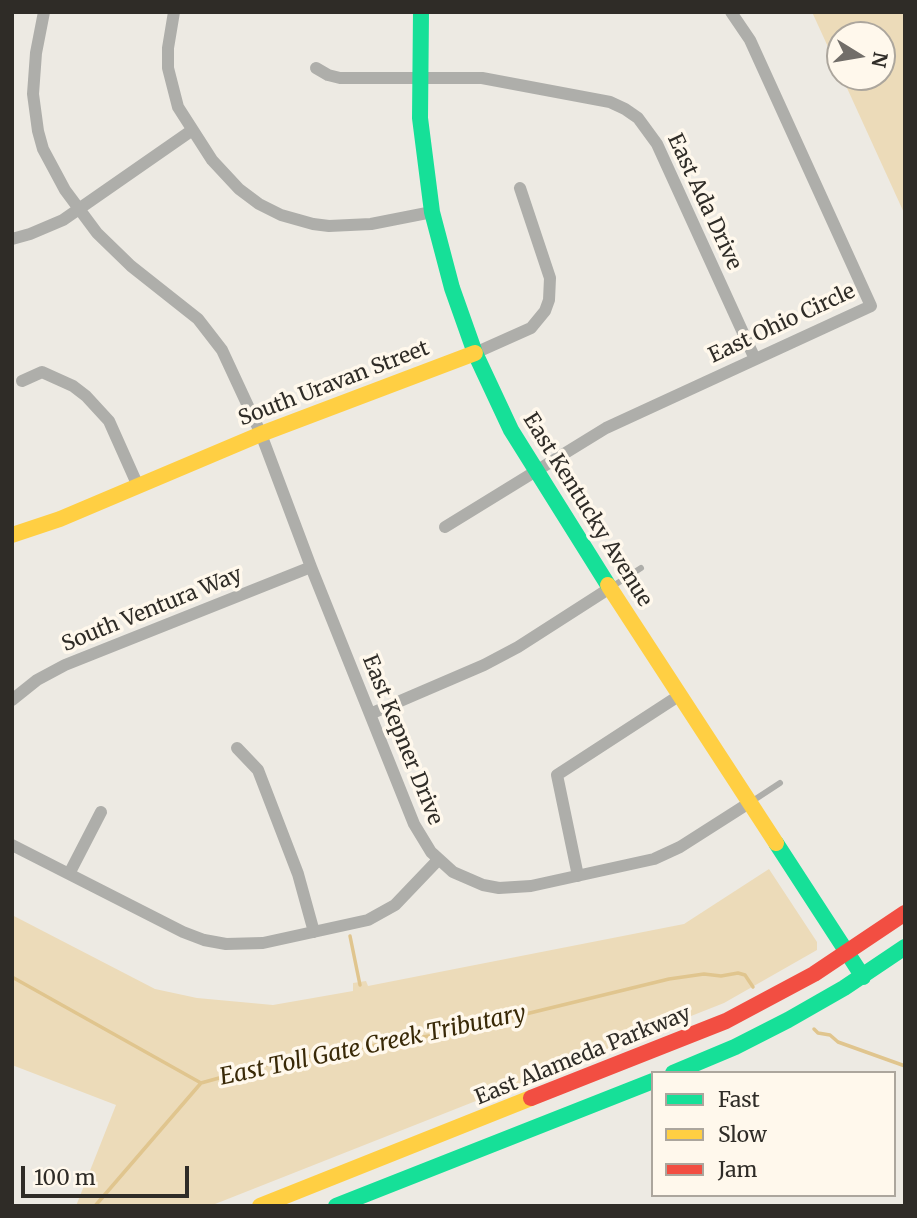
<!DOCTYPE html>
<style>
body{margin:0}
#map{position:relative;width:917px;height:1218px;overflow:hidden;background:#edeae3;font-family:Merriweather,serif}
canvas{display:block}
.frame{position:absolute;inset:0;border:14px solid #2f2c27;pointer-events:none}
.legend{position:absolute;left:651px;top:1071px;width:245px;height:126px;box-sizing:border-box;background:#fff8ec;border:2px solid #aca69d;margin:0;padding:9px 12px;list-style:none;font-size:21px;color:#2f2c27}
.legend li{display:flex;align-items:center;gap:14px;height:35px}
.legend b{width:35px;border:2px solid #aca69d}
.north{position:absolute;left:826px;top:21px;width:70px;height:70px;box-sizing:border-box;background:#fff8ec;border:2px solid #aca69d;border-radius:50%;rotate:101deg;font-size:19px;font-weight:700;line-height:28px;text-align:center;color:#2f2c27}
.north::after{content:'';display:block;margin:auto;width:24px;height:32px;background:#726e69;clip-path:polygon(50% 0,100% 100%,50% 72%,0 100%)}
.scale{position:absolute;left:21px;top:1166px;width:168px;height:32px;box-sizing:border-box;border:4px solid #2f2c27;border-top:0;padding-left:9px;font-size:21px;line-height:24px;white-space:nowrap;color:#2f2c27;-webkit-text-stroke:5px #fff8ec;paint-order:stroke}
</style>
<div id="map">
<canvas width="917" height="1218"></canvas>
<div class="frame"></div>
<ul class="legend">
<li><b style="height:9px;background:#16e098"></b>Fast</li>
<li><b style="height:9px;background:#ffcf43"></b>Slow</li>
<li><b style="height:9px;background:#f24e42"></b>Jam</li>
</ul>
<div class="north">N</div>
<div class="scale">100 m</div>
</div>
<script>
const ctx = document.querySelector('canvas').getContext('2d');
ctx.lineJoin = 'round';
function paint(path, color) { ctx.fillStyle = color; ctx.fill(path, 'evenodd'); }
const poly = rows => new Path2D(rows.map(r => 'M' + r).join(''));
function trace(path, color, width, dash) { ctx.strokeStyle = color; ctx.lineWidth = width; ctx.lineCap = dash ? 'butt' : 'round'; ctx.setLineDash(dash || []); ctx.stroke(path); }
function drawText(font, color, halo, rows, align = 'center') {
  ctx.font = font + ' Merriweather,serif'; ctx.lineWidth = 7; ctx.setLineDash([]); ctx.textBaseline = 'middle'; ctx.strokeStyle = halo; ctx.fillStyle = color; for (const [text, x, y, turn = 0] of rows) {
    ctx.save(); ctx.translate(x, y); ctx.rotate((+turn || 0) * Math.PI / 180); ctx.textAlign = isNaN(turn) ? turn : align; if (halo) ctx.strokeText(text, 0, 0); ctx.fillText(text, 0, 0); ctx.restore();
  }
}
paint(poly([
 [812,12,905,12,905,215,842,77,882,77,882,35,840,35,840,73],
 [769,869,817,942,817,950,724,1003,210,1206,76,1206,116,1105,12,1065,12,915,155,989,197,998,273,1005,353,991,353,983,366,981,368,986,684,924]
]), '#ecdbb9');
trace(poly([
 [350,936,360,985],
 [12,977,201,1083,277,1062,452,1032,669,979,704,974,721,976,738,973,745,975,753,987],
 [814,1029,818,1033,830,1035,838,1042,905,1066],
 [95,1206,201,1083]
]), '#e0c58e', 3.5);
trace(poly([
 [613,586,641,568],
 [751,802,780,783]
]), '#aeaeaa', 6);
trace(poly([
 [44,12,36,53,33,94,38,131,43,149,65,190,97,233,131,266,198,319,222,350,261,434,311,567,414,824,431,852,453,872,483,885,499,888,531,886,654,859,680,847,749,803],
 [174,12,168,48,168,68,178,107,212,160,239,189,259,204,281,215,313,224,329,226,371,224,432,212],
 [316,68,328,75,340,78,482,78,610,102,625,109,638,118,657,144,755,359],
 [12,239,30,234,63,220,191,131],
 [475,353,531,328,545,311,549,300,550,278,520,188],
 [22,381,42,372,73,386,86,396,109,421,138,486],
 [445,527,606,428,871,306,750,40,731,12],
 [12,700,37,680,65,665,311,567],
 [370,714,484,665,518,647,610,588],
 [237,748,258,770,298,874,314,932],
 [12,845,183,932,204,940,226,944,263,943,368,920,395,905,438,860],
 [69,874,101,812],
 [578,876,557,775,680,695]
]), '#aeaeaa', 12);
trace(poly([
 [421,12,420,118,432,212,452,288,475,353,511,430,608,585],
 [776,843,863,977],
 [673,1073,735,1047,788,1020,844,988,905,947],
 [336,1206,653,1081]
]), '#16e098', 16);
trace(poly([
 [12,535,60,519,261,434,475,353],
 [608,585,776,843],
 [260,1206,531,1098]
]), '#ffcf43', 16);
trace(poly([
 [531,1098,726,1021,814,974,905,913]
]), '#f24e42', 16);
drawText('21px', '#2f2c27', '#fff8ec', [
 ["East Ada Drive",704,202,65],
 ["East Ohio Circle",782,324,-25],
 ["South Uravan Street",334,384,-21],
 ["East Kentucky Avenue",587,510,58],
 ["South Ventura Way",152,610,-22],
 ["East Kepner Drive",402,740,68],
 ["East Alameda Parkway",583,1056,-22]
]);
drawText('italic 23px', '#392907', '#fff8ec', [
 ["East Toll Gate Creek Tributary",373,1046,-12]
]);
</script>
